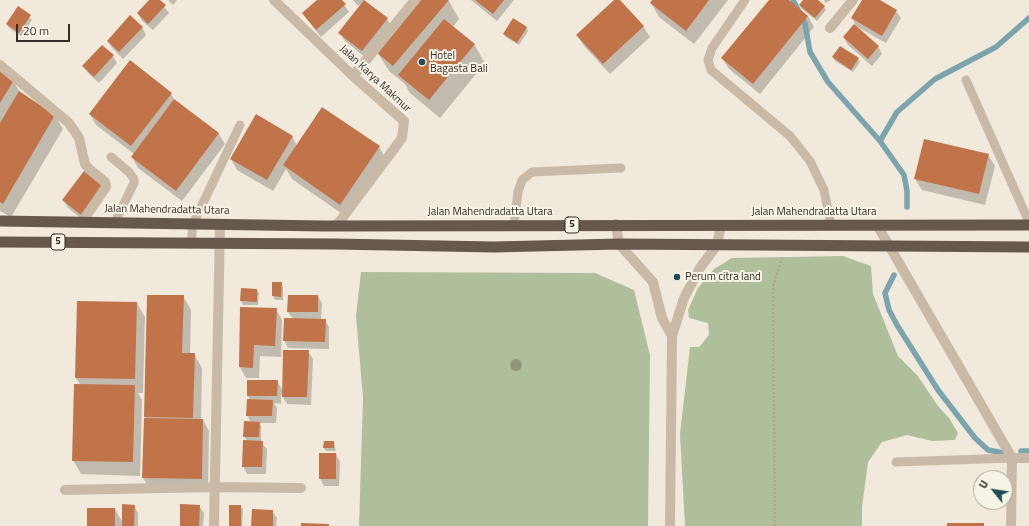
<!DOCTYPE html>
<style>
body{margin:0}
#map{position:relative;width:1029px;height:526px;overflow:hidden;background:#f1e9db;font-family:"Titillium Web",sans-serif}
canvas{display:block}
.north{position:absolute;left:973px;top:470px;width:40px;height:40px;box-sizing:border-box;background:#f8f3e7;border:1px solid #aaa49b;border-radius:50%;rotate:300deg;font-size:11px;font-weight:700;line-height:16px;text-align:center;color:#352d28}
.north::after{content:'';display:block;margin:auto;width:14px;height:18px;background:#1f4b55;clip-path:polygon(50% 0,100% 100%,50% 72%,0 100%)}
.scale{position:absolute;left:16px;top:24px;width:54px;height:18px;box-sizing:border-box;border:2px solid #352d28;border-top:0;padding-left:5px;font-size:12px;line-height:14px;white-space:nowrap;color:#352d28;-webkit-text-stroke:3px #f8f3e7;paint-order:stroke}
</style>
<div id="map">
<canvas width="1029" height="526"></canvas>
<div class="north">U</div>
<div class="scale">20 m</div>
</div>
<script>
const ctx = document.querySelector('canvas').getContext('2d');
ctx.lineJoin = 'round';
function paint(path, color) { ctx.fillStyle = color; ctx.fill(path, 'evenodd'); }
const poly = rows => new Path2D(rows.map(r => 'M' + r).join(''));
function trace(path, color, width, dash) { ctx.strokeStyle = color; ctx.lineWidth = width; ctx.lineCap = dash ? 'butt' : 'round'; ctx.setLineDash(dash || []); ctx.stroke(path); }
function drawText(font, color, halo, rows, align = 'center') {
  ctx.font = font + ' "Titillium Web",sans-serif'; ctx.lineWidth = 4; ctx.setLineDash([]); ctx.textBaseline = 'middle'; ctx.strokeStyle = halo; ctx.fillStyle = color; for (const [text, x, y, turn = 0] of rows) {
    ctx.save(); ctx.translate(x, y); ctx.rotate((+turn || 0) * Math.PI / 180); ctx.textAlign = isNaN(turn) ? turn : align; if (halo) ctx.strokeText(text, 0, 0); ctx.fillText(text, 0, 0); ctx.restore();
  }
}
paint(poly([
 [843,256,871,266,873,294,898,356,917,375,938,406,949,418,958,433,955,440,932,441,907,435,882,442,868,462,862,507,862,526,685,526,680,434,690,347,699,347,709,335,708,323,689,318,688,310,698,288,714,269,732,258],
 [361,272,595,273,634,290,650,355,648,526,359,526,363,398,356,316]
]), '#afbf9c');
paint(poly([
 [150,0,159,0,169,13,153,30,142,21,138,13],
 [168,0,177,0,173,5],
 [318,0,341,0,349,12,321,37,303,14],
 [353,0,364,0,387,19,391,26,366,58,344,40,340,33,363,1,358,6],
 [423,0,449,1,459,19,453,27,474,44,485,63,440,118,410,93,405,84,389,71,378,53],
 [471,0,514,0,497,21],
 [615,0,619,0,643,26,650,37,610,74,584,46,577,35],
 [653,0,728,0,694,44,659,17,651,3],
 [770,0,788,0,808,16,814,27,760,94,729,69,722,58],
 [805,0,816,0,824,6,826,10,817,21,802,9,800,6],
 [824,0,831,0,826,3],
 [863,0,878,0,896,11,901,18,886,43,856,26,852,18],
 [18,8,32,20,21,36,9,28,7,24],
 [142,27,146,35,123,59,112,48,108,41],
 [526,27,528,31,519,45,506,37,504,34],
 [844,38,878,46,882,54,872,66,848,45],
 [113,56,117,63,99,83,88,73,84,66],
 [833,57,858,59,860,62,853,72,835,61],
 [0,72,13,81,20,92,55,115,63,129,11,217,0,211],
 [171,94,175,100,218,133,225,144,182,201,138,168,132,157,134,154,96,125,90,114],
 [292,136,297,146,379,147,387,161,348,218,292,179,286,169,273,191,237,170,231,159],
 [988,155,995,166,985,205,922,190,915,179],
 [102,186,85,221,68,208,64,201],
 [281,283,283,287,283,300,275,300,273,296],
 [242,289,257,290,259,293,258,305,243,305,241,301],
 [183,296,191,310,190,354,194,354,202,368,201,420,203,420,209,431,208,490,149,488,143,478,146,419,145,417],
 [318,296,322,303,321,320,325,320,329,327,329,349,288,348,284,340,293,319,288,312],
 [137,303,145,317,143,393,138,393,142,400,140,476,81,474,73,460,81,386,76,378],
 [276,309,282,320,281,357,260,356,259,378,246,378,240,367],
 [308,351,313,359,311,405,287,404,281,394,281,404,274,403,277,408,276,423,259,423,261,426,261,442,267,449,266,474,247,474,243,466,247,441,244,436,251,423,247,415,250,400,248,396,277,381,283,391],
 [334,442,336,451,326,451,324,448],
 [336,454,340,462,339,486,324,486,320,478],
 [134,506,138,513,138,526,88,526,115,509,123,523],
 [199,506,204,513,203,526,181,526],
 [241,506,243,510,242,526,230,526],
 [272,511,277,518,276,526,252,526]
]), '#0003');
trace(poly([
 [793,0,805,24,810,52,828,82,880,141,904,175,907,191,907,207],
 [880,141,897,112,935,79,996,47,1029,18],
 [894,275,885,293,889,310,897,325,938,390,975,438,988,450,1004,453],
 [1021,451,1029,451]
]), '#7ba4ac', 5.5);
paint(poly([
 [149,0,160,0,166,5,148,24,137,13],
 [317,0,342,0,346,4,316,30,302,13],
 [364,0,388,18,362,51,338,33],
 [421,0,449,0,393,66,377,53],
 [475,0,504,0,493,14],
 [614,0,620,0,644,26,603,64,576,35],
 [652,0,709,0,686,31,650,3],
 [769,0,789,0,808,16,753,84,721,58],
 [803,0,818,0,825,6,815,18,799,5],
 [862,0,880,0,897,10,882,36,851,18],
 [18,6,31,15,19,33,6,24],
 [130,15,143,27,119,52,107,41],
 [513,18,527,27,517,43,503,34],
 [444,19,475,44,429,100,398,75],
 [854,24,879,46,868,59,843,37],
 [102,45,114,55,94,77,82,66],
 [840,46,859,58,851,70,832,57],
 [130,60,172,93,131,146,89,114],
 [0,71,14,80,0,103],
 [19,91,55,115,3,204,0,202,0,123],
 [174,99,219,133,176,191,131,157],
 [322,107,380,146,340,205,283,165],
 [256,114,293,136,267,180,230,159],
 [924,139,989,154,979,194,914,179],
 [84,171,103,185,81,215,62,200],
 [272,282,282,282,281,297,272,296],
 [241,288,257,289,257,302,240,301],
 [147,295,184,295,182,353,195,353,193,418,144,417],
 [288,295,318,295,318,312,287,312],
 [77,301,137,302,135,379,75,378],
 [240,307,277,308,275,346,254,345,253,368,239,367],
 [284,318,326,319,325,342,283,341],
 [283,350,309,350,307,397,282,397],
 [247,380,278,380,277,396,247,396],
 [74,384,135,385,133,462,72,461],
 [247,399,273,400,272,416,246,416],
 [144,418,203,419,202,479,142,478],
 [244,421,260,422,259,437,243,437],
 [243,440,263,441,262,467,242,467],
 [324,441,334,441,334,448,323,448],
 [319,453,336,453,336,479,319,479],
 [122,504,135,505,134,526,122,526],
 [180,504,200,505,199,526,180,526],
 [229,505,241,505,241,526,229,526],
 [87,508,115,508,115,526,87,526],
 [252,509,273,510,273,526,251,526],
 [301,523,329,524,329,526,301,526],
 [947,523,984,523,984,526,947,526]
]), '#c17449');
trace(poly([
 [775,526,773,287,782,258]
]), '#b4a492', 2.5, [2, 2]);
trace(poly([
 [745,0,712,48,708,60,711,70,790,136,810,161,824,190,831,225],
 [966,80,1029,222],
 [111,157,129,172,134,179,134,183,115,222],
 [514,225,518,192,522,180,532,172,621,168],
 [191,244,193,224,240,125],
 [896,462,1012,458]
]), '#c8baa7', 9);
trace(poly([
 [274,0,353,76,404,121,402,138,337,225],
 [830,28,853,0],
 [0,65,69,123,79,138,85,164,89,169,105,182,106,187,82,222],
 [353,76,415,0],
 [616,224,619,244,653,282,662,318,672,336],
 [877,225,1012,458,1011,526],
 [1012,458,1029,458],
 [65,490,215,487,301,488],
 [214,526,220,225],
 [670,526,672,336,684,298,700,268,717,245,721,225]
]), '#c8baa7', 10);
trace(poly([
 [0,221,324,226,1029,225],
 [0,242,335,244,494,247,619,244,1029,247]
]), '#66584c', 11);
ctx.fillStyle = '#90967b';
for (const [x, y] of [
 [516,365]
]) { ctx.beginPath(); ctx.arc(x, y, 6, 0, 2 * Math.PI); ctx.fill(); }
for (const [x, y, r, color] of [
 [422,62,4,"#1f4b55"],
 [677,277,4,"#1f4b55"]
]) { const dot = new Path2D(); dot.arc(x, y, r, 0, 2 * Math.PI); ctx.fillStyle = color; ctx.fill(dot); trace(dot, '#f8f3e7', 1.5); }
for (const [x, y, w] of [
 [572,225,14],
 [58,242,14]
]) { const box = new Path2D(); box.roundRect(x - w / 2, y - 8, w, 16, 3); ctx.fillStyle = '#f8f3e7'; ctx.fill(box); trace(box, '#352d28', 1); }
drawText('bold 10px', '#352d28', null, [
 ["5",572,225],
 ["5",58,242]
]);
drawText('11px', '#352d28', '#f8f3e7', [
 ["Hotel",430,56],
 ["Bagasta Bali",430,69],
 ["Perum citra land",685,277]
], 'left');
drawText('11px', '#352d28', '#f8f3e7', [
 ["Jalan Karya Makmur",375,79,43],
 ["Jalan Mahendradatta Utara",167,210,1],
 ["Jalan Mahendradatta Utara",490,212],
 ["Jalan Mahendradatta Utara",814,212]
]);
</script>
